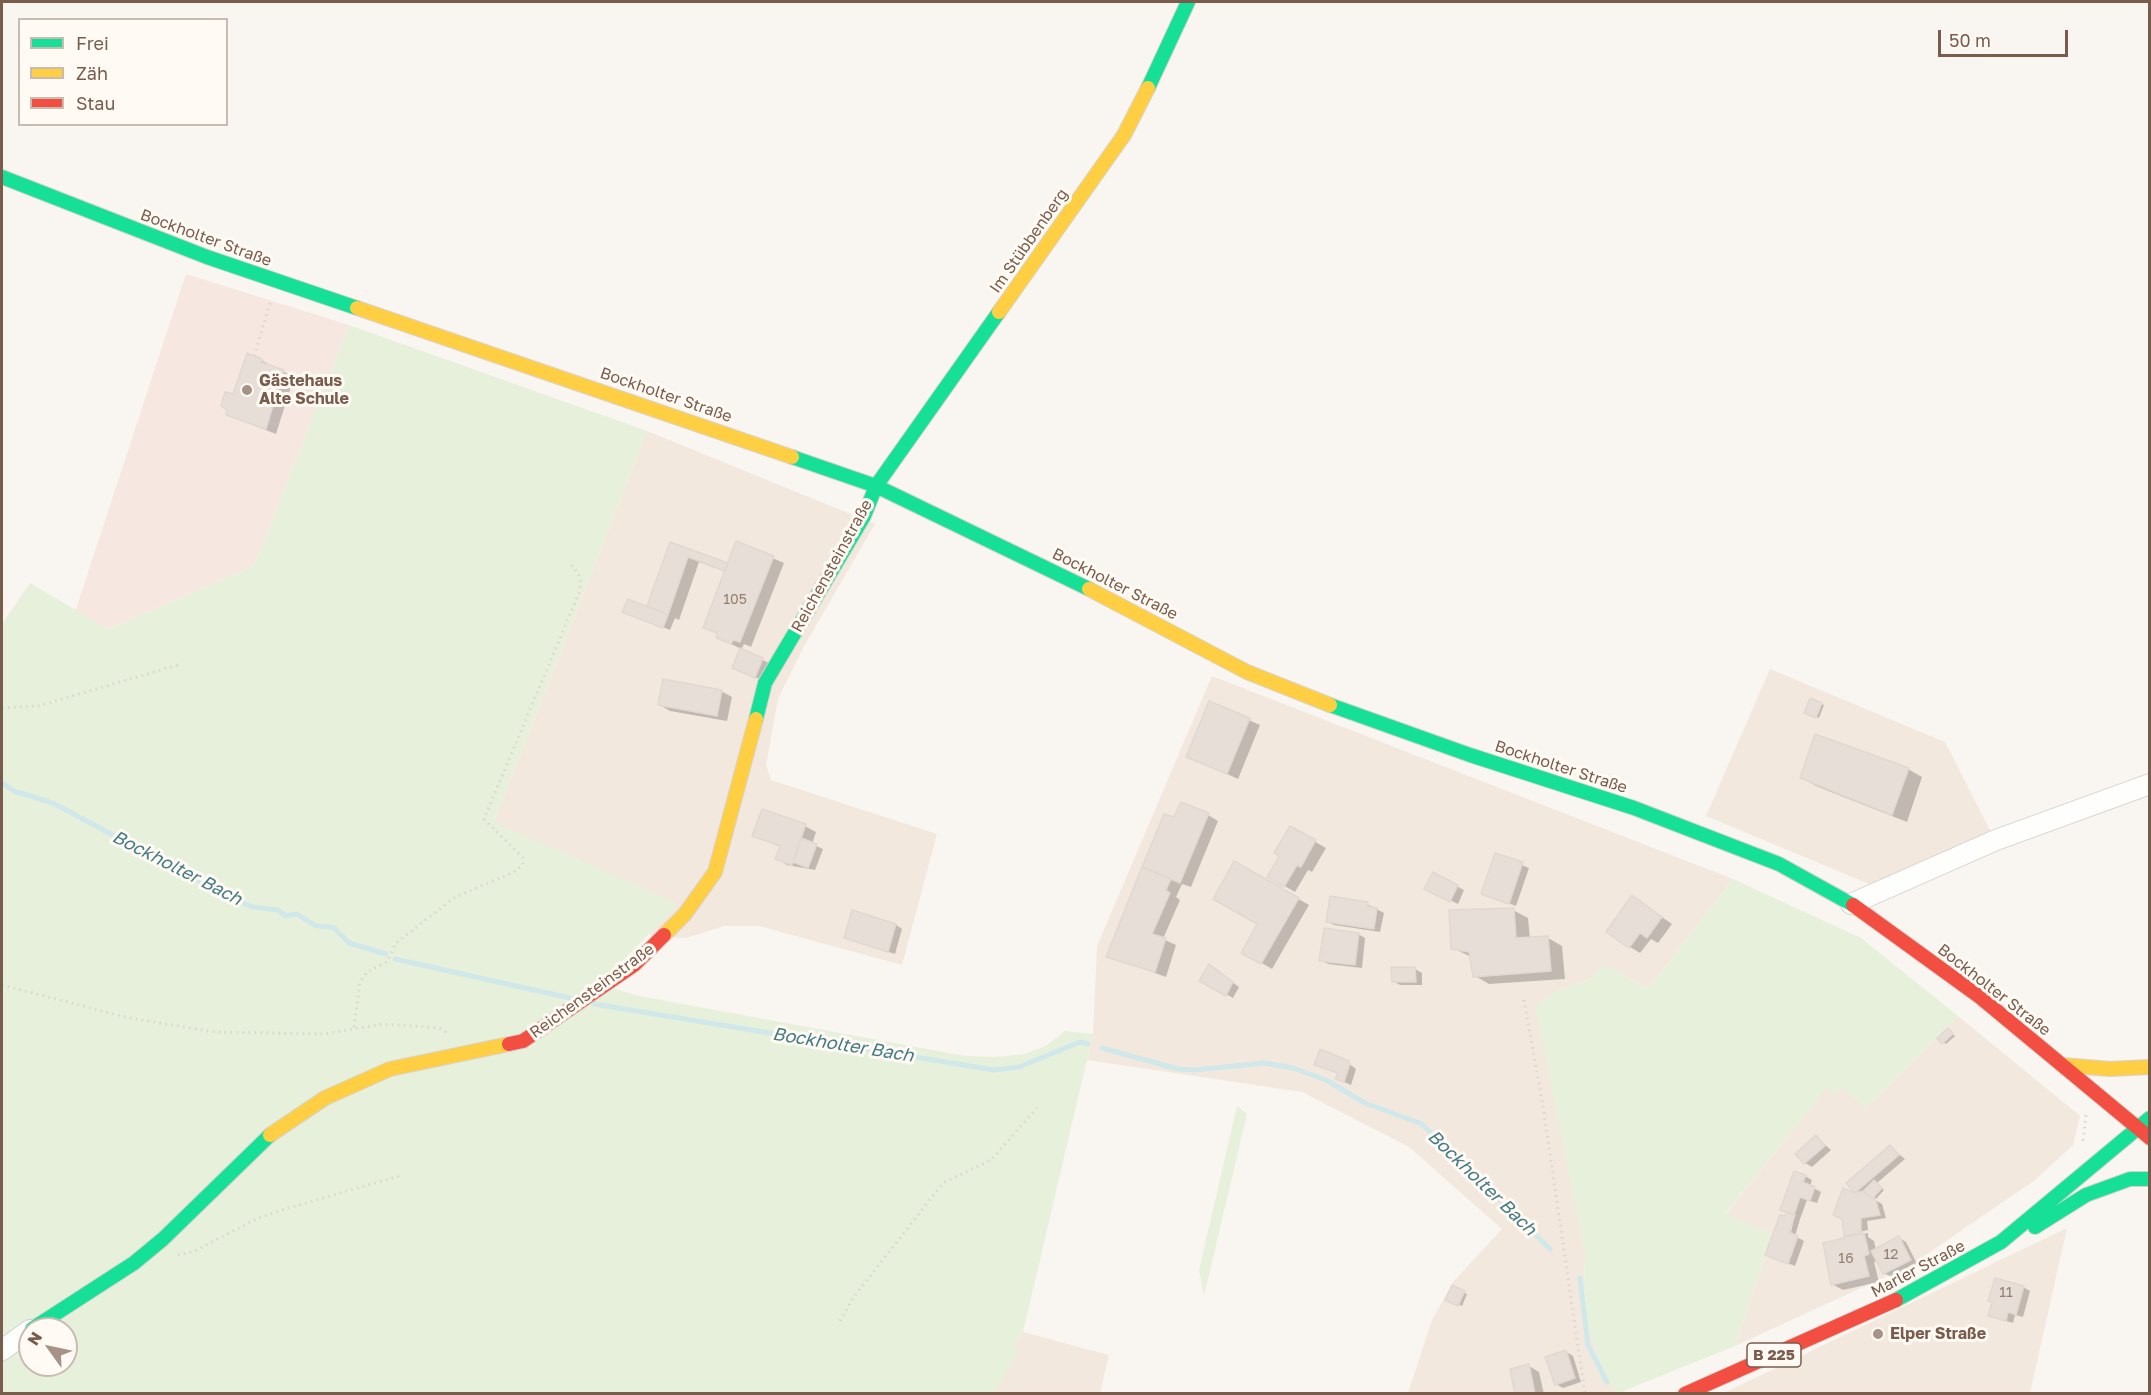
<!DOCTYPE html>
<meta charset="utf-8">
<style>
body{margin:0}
#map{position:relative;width:2151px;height:1395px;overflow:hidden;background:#f9f5f0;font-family:"Golos Text",sans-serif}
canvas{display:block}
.frame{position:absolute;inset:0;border:3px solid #7a5c4d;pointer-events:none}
.legend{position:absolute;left:18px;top:18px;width:210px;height:108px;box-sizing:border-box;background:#fffaf3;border:2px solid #cabbb1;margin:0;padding:8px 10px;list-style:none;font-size:18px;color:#7a5c4d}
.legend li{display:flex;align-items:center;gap:12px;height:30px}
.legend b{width:30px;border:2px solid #cabbb1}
.north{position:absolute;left:18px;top:1317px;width:60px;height:60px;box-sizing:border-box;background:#fffaf3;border:2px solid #cabbb1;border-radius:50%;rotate:303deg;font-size:16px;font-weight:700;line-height:24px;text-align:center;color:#7a5c4d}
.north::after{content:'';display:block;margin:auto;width:21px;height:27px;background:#a69286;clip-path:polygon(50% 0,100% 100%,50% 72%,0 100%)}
.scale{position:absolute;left:1938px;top:30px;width:130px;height:27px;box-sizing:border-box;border:3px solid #7a5c4d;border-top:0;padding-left:8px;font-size:18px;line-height:21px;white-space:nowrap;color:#7a5c4d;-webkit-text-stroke:4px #fffaf3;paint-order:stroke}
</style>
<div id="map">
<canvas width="2151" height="1395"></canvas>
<div class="frame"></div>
<ul class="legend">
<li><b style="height:8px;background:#16e098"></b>Frei</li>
<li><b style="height:8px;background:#ffcf43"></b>Zäh</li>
<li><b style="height:8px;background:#f24e42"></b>Stau</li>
</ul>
<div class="north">N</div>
<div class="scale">50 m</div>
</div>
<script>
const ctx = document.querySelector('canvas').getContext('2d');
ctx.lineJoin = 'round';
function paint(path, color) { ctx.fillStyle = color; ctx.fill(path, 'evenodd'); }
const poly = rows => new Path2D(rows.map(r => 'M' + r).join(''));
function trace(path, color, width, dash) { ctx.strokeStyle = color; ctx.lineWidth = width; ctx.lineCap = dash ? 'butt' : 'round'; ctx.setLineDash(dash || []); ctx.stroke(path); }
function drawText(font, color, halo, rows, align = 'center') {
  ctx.font = font + ' "Golos Text",sans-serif'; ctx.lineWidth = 6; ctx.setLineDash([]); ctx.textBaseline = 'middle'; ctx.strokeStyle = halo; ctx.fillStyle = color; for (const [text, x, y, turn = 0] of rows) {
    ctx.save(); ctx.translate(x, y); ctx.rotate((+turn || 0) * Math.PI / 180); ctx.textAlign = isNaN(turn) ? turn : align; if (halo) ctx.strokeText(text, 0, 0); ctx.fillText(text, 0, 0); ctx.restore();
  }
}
paint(poly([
 [647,431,875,524,804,646,778,699,766,765,771,780,937,834,902,965,759,926,724,926,686,938,654,937,494,822],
 [1770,669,1945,742,1993,836,1874,886,1706,816],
 [1212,676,1733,879,1648,989,1611,968,1592,978,1556,991,1585,1255,1584,1289,1589,1331,1599,1361,1616,1393,1408,1393,1432,1320,1453,1282,1502,1229,1409,1147,1302,1092,1087,1060,1093,1034,1097,946],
 [1958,1016,2080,1116,2073,1145,2035,1180,1911,1265,1735,1346,1772,1234,1725,1215,1827,1087,1842,1087,1866,1108],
 [2067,1228,2030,1393,1724,1393],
 [1023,1332,1109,1355,1100,1393,980,1394]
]), '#f2e8de');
paint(poly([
 [186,274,349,325,254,566,108,629,75,612]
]), '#f6e8e1');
paint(poly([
 [349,325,647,431,494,822,679,904,599,984,639,996,965,1056,996,1057,1025,1054,1046,1046,1065,1031,1093,1034,1023,1332,1015,1344,1018,1353,994,1393,2,1393,2,624,30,583,108,629,254,566],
 [30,1329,66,1329,66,1365,30,1365],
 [1733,879,1861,938,1958,1016,1866,1108,1842,1088,1834,1094,1827,1088,1725,1214,1772,1234,1735,1346,1616,1394,1599,1361,1589,1331,1584,1288,1585,1255,1535,1005,1556,991,1592,978,1601,967,1611,968,1648,989],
 [1237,1106,1247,1114,1204,1296,1199,1270]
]), '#e7f0db');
paint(poly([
 [261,360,294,377,276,434,227,415,234,395],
 [737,543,784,563,751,647,744,644,741,650,769,663,762,680,734,668,741,649,717,637,718,634,705,627,726,572,699,562,679,620,675,618,670,630,624,611,628,601,654,611,649,606,671,544,729,565],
 [721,691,732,697,727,721,670,711,660,705],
 [1210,703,1260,725,1238,779,1188,756],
 [1821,704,1824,705,1819,718,1809,714],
 [1908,769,1922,777,1907,822,1816,786,1801,777],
 [1208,815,1218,821,1191,887,1182,884,1176,897,1180,900,1163,939,1176,945,1166,977,1108,956,1174,819],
 [805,826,816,832,812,844,823,849,815,870,787,865,777,858,781,847,754,836],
 [1291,828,1326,848,1312,872,1308,870,1295,892,1269,877,1281,855],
 [1496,854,1529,868,1516,906,1483,893],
 [1235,863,1309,905,1272,969,1243,952,1259,924],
 [1433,874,1464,890,1458,904,1433,892],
 [1367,904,1384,913,1380,932,1334,925,1327,921],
 [1643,904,1672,924,1658,943,1651,939,1640,953,1630,947],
 [1513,910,1528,918,1530,939,1548,938,1562,946,1565,979,1489,984,1475,976,1471,957,1453,948],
 [896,925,902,929,895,954,845,938],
 [1358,934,1365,938,1362,968,1328,964,1321,960],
 [1415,969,1422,973,1422,985,1400,985,1393,981],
 [1216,970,1239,987,1233,998,1201,980],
 [1948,1030,1955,1036,1946,1044,1943,1042],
 [1343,1059,1356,1069,1351,1085,1337,1079,1339,1074,1316,1064],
 [1816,1137,1831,1150,1812,1167,1805,1163],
 [1890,1147,1905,1159,1877,1183,1884,1190,1875,1200,1882,1204,1886,1218,1867,1221,1868,1230,1850,1234,1850,1237,1868,1233,1868,1237,1874,1241,1876,1250,1899,1238,1906,1242,1917,1264,1891,1277,1884,1273,1877,1261,1874,1262,1879,1282,1843,1290,1832,1284,1849,1238,1845,1235,1860,1197,1848,1183],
 [1805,1176,1812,1180,1810,1186,1821,1192,1817,1203,1807,1200,1800,1219,1795,1236,1804,1241,1795,1266,1767,1255],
 [1791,1219,1794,1219,1789,1240,1786,1239],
 [1453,1287,1467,1294,1462,1306,1447,1299],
 [2023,1287,2030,1291,2023,1317,2015,1315,2013,1323,1989,1316],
 [1566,1352,1573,1356,1581,1382,1563,1388,1556,1384],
 [1529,1366,1539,1372,1544,1394,1516,1394]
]), '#0003');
trace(poly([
 [2,783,14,791,53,803,235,900,253,907,278,910,285,916,297,914,316,926,333,927,349,943,386,954],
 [395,959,570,998],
 [594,1004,994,1070,1019,1067,1080,1042,1088,1044],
 [1102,1048,1178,1069,1195,1070,1264,1063,1293,1068,1326,1080,1365,1103,1422,1124,1550,1249],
 [1580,1278,1588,1345,1607,1382]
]), '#d0e8ea', 5);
const building = poly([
 [247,353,262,359,261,362,284,370,266,429,226,415,227,410,221,406,225,392,233,394,247,353],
 [736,541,774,556,740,642,733,640,731,644,716,638,717,633,703,628,736,541],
 [670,542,728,563,725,571,688,557,668,615,647,606,670,542],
 [628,599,668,615,663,628,622,612,628,599],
 [740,648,763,658,755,678,732,668,740,648],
 [663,679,722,690,717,716,658,705,663,679],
 [1810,698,1822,703,1816,718,1804,713,1810,698],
 [1209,701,1250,718,1227,774,1186,757,1209,701],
 [1815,734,1909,768,1892,815,1800,778,1815,734],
 [1181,802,1209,813,1180,883,1142,867,1164,814,1174,817,1181,802],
 [762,809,806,824,792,865,775,859,780,846,752,836,762,809],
 [1290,826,1316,840,1301,867,1297,865,1284,887,1267,877,1279,856,1274,853,1290,826],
 [801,838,817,844,808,868,793,862,801,838],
 [1495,853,1523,862,1509,904,1481,894,1495,853],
 [1234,861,1299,898,1261,964,1241,953,1257,924,1213,899,1234,861],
 [1142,867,1171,879,1166,890,1170,893,1152,934,1166,938,1155,972,1106,957,1142,867],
 [1433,872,1458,885,1450,902,1424,889,1433,872],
 [1632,895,1662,917,1647,938,1640,933,1629,948,1606,932,1632,895],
 [1330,896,1368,902,1367,906,1377,908,1374,929,1326,922,1330,896],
 [1514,908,1516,938,1548,936,1551,971,1473,977,1469,952,1451,949,1449,910,1514,908],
 [852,910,896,924,888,952,844,938,852,910],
 [1324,928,1359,933,1355,965,1319,961,1324,928],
 [1209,964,1233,982,1226,996,1199,981,1209,964],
 [1391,967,1415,967,1416,982,1392,982,1391,967],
 [1948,1028,1953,1034,1942,1044,1937,1038,1948,1028],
 [1320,1049,1349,1061,1350,1064,1344,1082,1335,1079,1338,1073,1314,1065,1320,1049],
 [1816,1135,1825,1146,1804,1164,1795,1154,1816,1135],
 [1890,1145,1899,1155,1855,1193,1846,1183,1890,1145],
 [1794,1171,1806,1175,1803,1182,1815,1187,1810,1201,1800,1197,1794,1215,1780,1210,1794,1171],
 [1874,1180,1882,1188,1872,1199,1863,1191,1874,1180],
 [1843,1188,1855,1193,1863,1191,1872,1199,1875,1198,1880,1215,1861,1218,1861,1233,1844,1236,1842,1219,1833,1215,1843,1188],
 [1787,1212,1795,1215,1789,1232,1798,1236,1788,1264,1765,1255,1780,1215,1785,1216,1787,1212],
 [1864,1233,1869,1254,1864,1256,1869,1276,1831,1285,1823,1243,1864,1233],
 [1899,1236,1911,1260,1883,1274,1871,1251,1899,1236],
 [1995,1278,2024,1286,2016,1315,2008,1312,2006,1321,1988,1316,1992,1302,1988,1301,1995,1278],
 [1452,1285,1465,1291,1458,1306,1445,1300,1452,1285],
 [1566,1350,1575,1378,1555,1385,1545,1357,1566,1350],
 [1529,1364,1535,1394,1515,1394,1510,1369,1529,1364]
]);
paint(building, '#e6ded7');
trace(building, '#e2d8d2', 1.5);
const street = poly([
 [1851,904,1996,840,2150,784],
 [2,1350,30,1330]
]);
const fast = poly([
 [1148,88,1188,2],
 [2,177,207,257,357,308],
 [792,457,876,486,1089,589],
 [1330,705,1470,755,1634,808,1779,864,1853,905],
 [756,719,765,683,864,516,876,486,999,312],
 [2035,1227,2086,1195,2130,1179,2150,1179],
 [1896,1300,2001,1242,2150,1118],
 [32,1329,134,1263,163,1239,270,1135]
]);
const slow = poly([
 [357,308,792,457],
 [999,312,1124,135,1148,88],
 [1089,589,1247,672,1330,705],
 [664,935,685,914,715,872,756,719],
 [2062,1065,2110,1069,2150,1067],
 [270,1135,325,1098,390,1069,509,1044]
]);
const jam = poly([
 [1853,905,1980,997,2150,1138],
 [509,1044,523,1041,634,965,664,935],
 [1685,1394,1896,1300]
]);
trace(street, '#d7d1cb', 22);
trace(fast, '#d9d2cb', 16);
trace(slow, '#d9d2cb', 16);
trace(jam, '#d9d2cb', 16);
trace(poly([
 [254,356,271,300],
 [2,708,38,706,181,664],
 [2,985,129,1018,215,1032,323,1034,383,1024,439,1028,449,1034],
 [1524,1000,1543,1106,1585,1394],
 [354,1027,360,982,367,972,387,962,396,943,455,897,514,872,523,865,523,858,484,819,579,593,581,582,578,573,569,562],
 [2086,1115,2083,1140,2086,1142],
 [178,1255,195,1251,256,1219,285,1209,399,1176],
 [840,1321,853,1298,943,1183,991,1160,1037,1108]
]), '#dcd5d0', 3, [1.5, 4.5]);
trace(street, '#fefefd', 20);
trace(fast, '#16e098', 14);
trace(slow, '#ffcf43', 14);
trace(jam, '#f24e42', 14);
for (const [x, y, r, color] of [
 [247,390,6,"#a69286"],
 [1878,1334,6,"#a69286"]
]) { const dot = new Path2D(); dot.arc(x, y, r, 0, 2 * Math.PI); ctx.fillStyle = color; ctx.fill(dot); trace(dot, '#fffaf3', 2); }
drawText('14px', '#977e72', null, [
 ["105",735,600],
 ["12",1891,1255],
 ["16",1846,1259],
 ["11",2006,1293]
]);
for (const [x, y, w] of [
 [1774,1355,54]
]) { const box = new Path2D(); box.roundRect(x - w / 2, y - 12, w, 24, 4.5); ctx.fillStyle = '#fffaf3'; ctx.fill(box); trace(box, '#7a5c4d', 1.5); }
drawText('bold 15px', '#7a5c4d', null, [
 ["B 225",1774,1355]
]);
drawText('16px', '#7a5c4d', '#fffaf3', [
 ["Bockholter Straße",206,238,20],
 ["Im Stübbenberg",1029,241,-55],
 ["Bockholter Straße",666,395,19],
 ["Reichensteinstraße",832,566,-61],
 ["Bockholter Straße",1115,584,27],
 ["Bockholter Straße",1561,767,18],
 ["Bockholter Straße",1994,990,38],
 ["Reichensteinstraße",592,991,-36],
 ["Marler Straße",1918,1269,-28]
]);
drawText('bold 16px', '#7a5c4d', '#fffaf3', [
 ["Gästehaus",259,381],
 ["Alte Schule",259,399],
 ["Elper Straße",1890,1334]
], 'left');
drawText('italic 18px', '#437c86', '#fffaf3', [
 ["Bockholter Bach",177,868,27],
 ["Bockholter Bach",843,1045,9],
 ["Bockholter Bach",1482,1183,44]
]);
</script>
